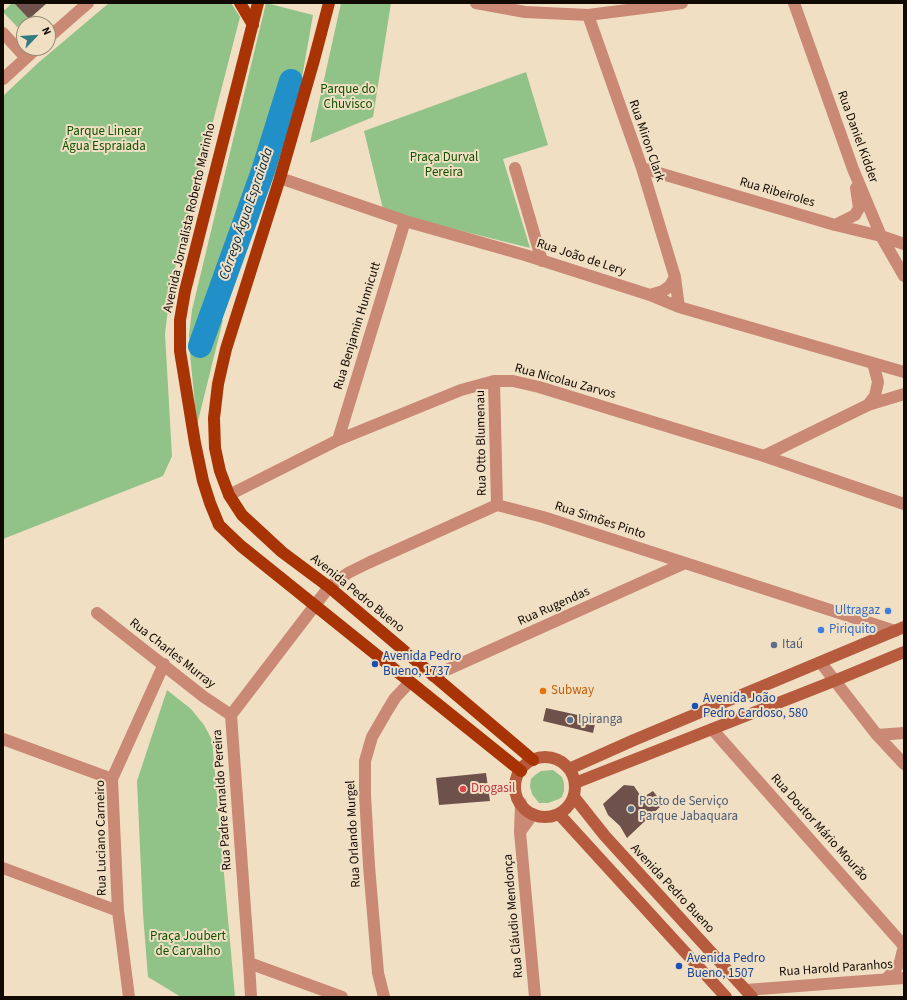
<!DOCTYPE html>
<meta charset="utf-8">
<style>
body{margin:0}
#map{position:relative;width:907px;height:1000px;overflow:hidden;background:#f1dfc4;font-family:"Source Sans 3",sans-serif}
canvas{display:block}
.frame{position:absolute;inset:0;border:4px solid #100a03;pointer-events:none}
.north{position:absolute;left:16px;top:16px;width:40px;height:40px;box-sizing:border-box;background:#f1dfc4;border:1px solid #978a77;border-radius:50%;rotate:65deg;font-size:11px;font-weight:700;line-height:16px;text-align:center;color:#100a03}
.north::after{content:'';display:block;margin:auto;width:14px;height:18px;background:#327b80;clip-path:polygon(50% 0,100% 100%,50% 72%,0 100%)}
</style>
<div id="map">
<canvas width="907" height="1000"></canvas>
<div class="frame"></div>
<div class="north">N</div>
</div>
<script>
const ctx = document.querySelector('canvas').getContext('2d');
ctx.lineJoin = 'round';
function paint(path, color) { ctx.fillStyle = color; ctx.fill(path, 'evenodd'); }
const poly = rows => new Path2D(rows.map(r => 'M' + r).join(''));
function trace(path, color, width, dash) { ctx.strokeStyle = color; ctx.lineWidth = width; ctx.lineCap = dash ? 'butt' : 'round'; ctx.setLineDash(dash || []); ctx.stroke(path); }
function drawText(font, color, halo, rows, align = 'center') {
  ctx.font = font + ' "Source Sans 3",sans-serif'; ctx.lineWidth = 4; ctx.setLineDash([]); ctx.textBaseline = 'middle'; ctx.strokeStyle = halo; ctx.fillStyle = color; for (const [text, x, y, turn = 0] of rows) {
    ctx.save(); ctx.translate(x, y); ctx.rotate((+turn || 0) * Math.PI / 180); ctx.textAlign = isNaN(turn) ? turn : align; if (halo) ctx.strokeText(text, 0, 0); ctx.fillText(text, 0, 0); ctx.restore();
  }
}
paint(poly([
 [12,3,14,3,29,19,34,15,40,22,37,24,24,24,24,34,3,12,3,8,5,10],
 [109,3,231,3,240,17,171,284,165,334,172,456,163,476,3,539,3,96,38,63],
 [266,3,313,15,301,83,283,80,272,123,248,196,193,343,208,350,217,322,223,320,197,425,190,354,189,335,192,310],
 [341,3,391,3,373,117,310,143],
 [526,72,548,145,503,159,530,248,406,217,383,209,364,131],
 [167,690,191,709,204,725,212,740,235,997,181,997,148,977,143,914,137,781],
 [553,770,562,777,564,783,564,791,562,797,559,799,548,803,539,803,532,794,530,786,531,779,535,775,541,771]
]), '#91c288');
trace(poly([
 [200,346,263,171,291,81]
]), '#218fc8', 24);
paint(poly([
 [14,3,47,3,29,19],
 [546,708,596,719,593,733,543,721],
 [486,773,490,801,439,805,436,778],
 [624,785,634,786,642,798,653,791,663,804,627,838,620,826,608,815,603,804]
]), '#6d514a');
trace(poly([
 [794,3,853,169,881,236,904,276],
 [588,15,642,168,675,277,679,307],
 [515,168,542,261],
 [642,168,835,225,881,236,904,244],
 [280,178,405,221,525,255,650,295,679,307,904,372],
 [835,225,855,215,859,208,856,188],
 [650,295,663,291,670,286,675,277],
 [494,381,497,505],
 [868,405,875,396,878,382,873,363],
 [338,440,405,221],
 [764,456,868,405,904,394],
 [229,495,338,440,461,390,494,381,513,381,539,387,764,456,904,504],
 [97,613,204,697,231,715],
 [821,663,877,735,904,764],
 [433,676,685,563],
 [712,729,904,946],
 [877,735,904,733],
 [3,739,112,779],
 [521,803,520,832,535,997],
 [520,832,533,814],
 [3,868,118,911],
 [249,963,342,997],
 [887,978,895,970,900,962,904,946],
 [746,990,904,978],
 [129,997,118,911,112,779,164,664],
 [251,997,249,963,231,715,329,587,348,573,368,563,497,505,543,517,895,631],
 [384,997,378,973,369,866,365,795,365,761,372,737,387,711,395,698,410,682]
]), '#c98975', 12);
trace(poly([
 [476,3,525,12,588,15,682,3],
 [3,33,26,58],
 [48,38,88,3],
 [3,79,37,48]
]), '#c98975', 12);
trace(poly([
 '515 787a30 30 0 1 1 60 0a30 30 0 1 1-60 0Z',
 [569,769,634,740,904,627],
 [575,783,834,681,904,652],
 [574,797,605,836,752,997],
 [559,814,726,997]
]), '#b75b3e', 12);
trace(poly([
 [240,3,253,25],
 [258,3,185,291,180,320,180,351,195,443,203,481,210,503,219,525,241,546,521,771],
 [329,3,314,60,280,178,226,349,218,384,214,418,215,448,220,471,229,495,242,515,282,552,329,587,533,760]
]), '#a83405', 12);
for (const [x, y, r, color] of [
 [888,611,4,"#3f7fe0"],
 [821,630,4,"#3f7fe0"],
 [774,645,4,"#5c6f8a"],
 [375,664,4,"#1a4fb4"],
 [543,691,4,"#e8710a"],
 [695,706,4,"#1a4fb4"],
 [570,720,4,"#5c6f8a"],
 [463,789,4,"#e0444e"],
 [631,809,4,"#5c6f8a"],
 [679,966,4,"#1a4fb4"]
]) { const dot = new Path2D(); dot.arc(x, y, r, 0, 2 * Math.PI); ctx.fillStyle = color; ctx.fill(dot); trace(dot, '#f1dfc4', 1.5); }
drawText('13px', '#105200', '#f1dfc4', [
 ["Parque do",348,90],
 ["Chuvisco",348,105],
 ["Parque Linear",104,132],
 ["Água Espraiada",104,147],
 ["Praça Durval",444,158],
 ["Pereira",444,173],
 ["Praça Joubert",188,937],
 ["de Carvalho",188,952]
]);
drawText('13px', '#100a03', '#f1dfc4', [
 ["Rua Daniel Kidder",857,137,70],
 ["Rua Miron Clark",646,141,71],
 ["Rua Ribeiroles",777,193,16],
 ["Avenida Jornalista Roberto Marinho",190,218,-77],
 ["Rua João de Lery",581,258,18],
 ["Rua Benjamin Hunnicutt",358,326,-73],
 ["Rua Nicolau Zarvos",565,382,15],
 ["Rua Otto Blumenau",482,443,-91],
 ["Rua Simões Pinto",600,521,18],
 ["Avenida Pedro Bueno",357,594,39],
 ["Rua Rugendas",554,607,-24],
 ["Rua Charles Murray",172,654,38],
 ["Rua Padre Arnaldo Pereira",223,800,-94],
 ["Rua Doutor Mário Mourão",819,828,48],
 ["Rua Orlando Murgel",354,834,-93],
 ["Rua Luciano Carneiro",102,838,-91],
 ["Avenida Pedro Bueno",672,889,47],
 ["Rua Cláudio Mendonça",514,916,-95],
 ["Rua Harold Paranhos",836,969,-4]
]);
drawText('13px', '#366cbe', '#f1dfc4', [
 ["Ultragaz",880,611],
 ["Piriquito",829,630,"left"]
], 'right');
drawText('13px', '#4e5e75', '#f1dfc4', [
 ["Itaú",782,645],
 ["Ipiranga",578,720],
 ["Posto de Serviço",639,802],
 ["Parque Jabaquara",639,817]
], 'left');
drawText('13px', '#164399', '#f1dfc4', [
 ["Avenida Pedro",383,657],
 ["Bueno, 1737",383,672],
 ["Avenida João",703,699],
 ["Pedro Cardoso, 580",703,714],
 ["Avenida Pedro",687,959],
 ["Bueno, 1507",687,974]
], 'left');
drawText('13px', '#c56008', '#f1dfc4', [
 ["Subway",551,691]
], 'left');
drawText('13px', '#be3a42', '#f1dfc4', [
 ["Drogasil",471,789]
], 'left');
drawText('italic 14px', '#002c44', '#f1dfc4', [
 ["Córrego Água Espraiada",247,214,-71]
]);
</script>
